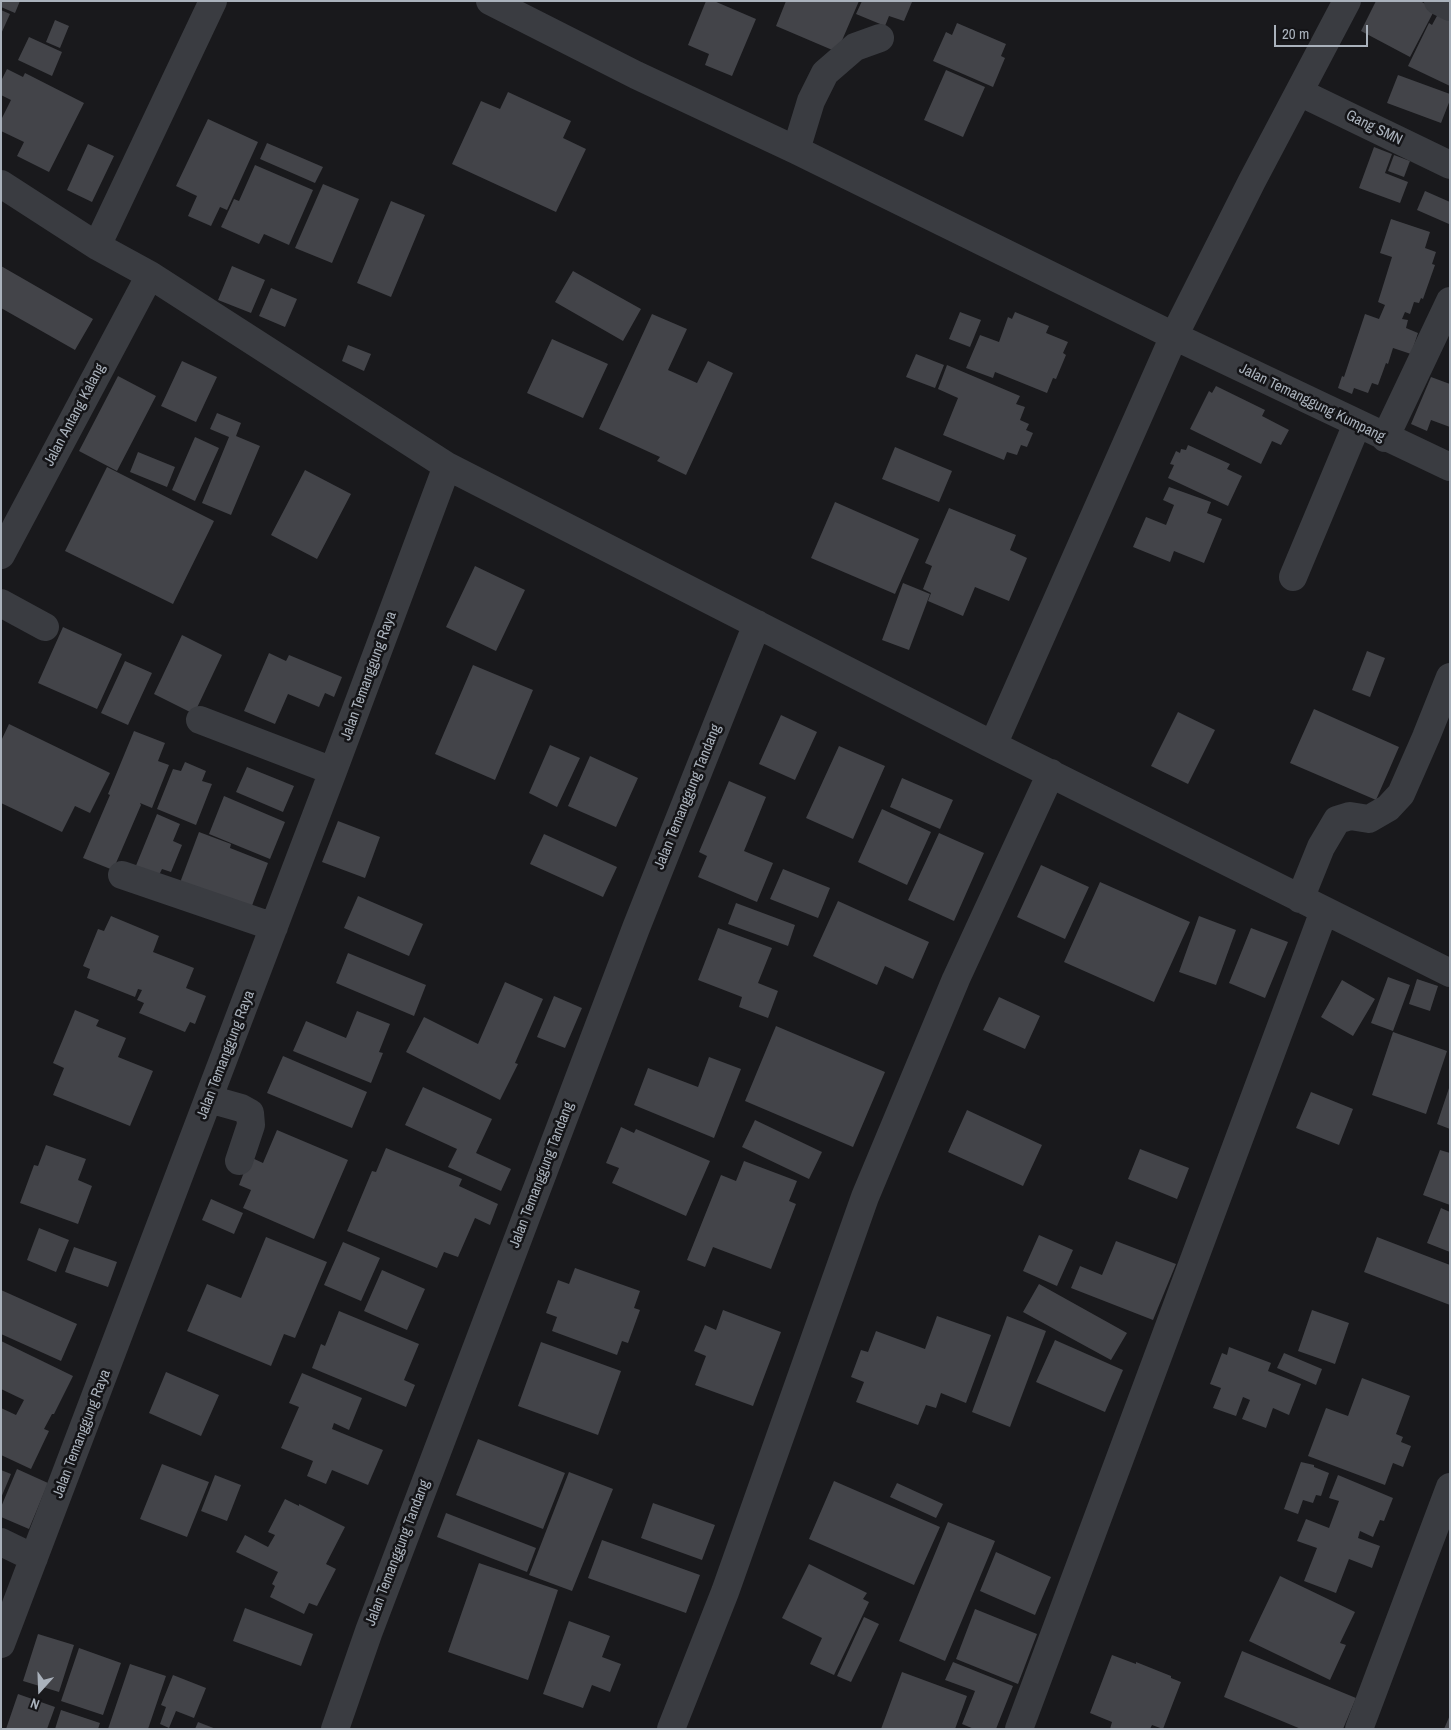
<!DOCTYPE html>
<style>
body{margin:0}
#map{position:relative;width:1451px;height:1730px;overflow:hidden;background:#19191c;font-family:"Archivo Narrow",sans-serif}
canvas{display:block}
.frame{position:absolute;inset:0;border:2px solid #aab2bc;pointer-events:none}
.north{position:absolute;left:15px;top:1665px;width:50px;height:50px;-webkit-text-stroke:4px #141417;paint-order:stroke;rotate:200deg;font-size:14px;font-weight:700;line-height:20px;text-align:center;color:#aab2bc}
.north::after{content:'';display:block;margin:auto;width:18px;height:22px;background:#aab2bc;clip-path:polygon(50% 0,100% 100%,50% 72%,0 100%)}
.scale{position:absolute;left:1274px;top:25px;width:94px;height:22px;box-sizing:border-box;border:2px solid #aab2bc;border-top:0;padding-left:6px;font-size:15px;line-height:18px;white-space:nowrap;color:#aab2bc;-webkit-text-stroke:4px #141417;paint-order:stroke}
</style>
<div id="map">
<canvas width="1451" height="1730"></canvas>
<div class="frame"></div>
<div class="north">N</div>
<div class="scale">20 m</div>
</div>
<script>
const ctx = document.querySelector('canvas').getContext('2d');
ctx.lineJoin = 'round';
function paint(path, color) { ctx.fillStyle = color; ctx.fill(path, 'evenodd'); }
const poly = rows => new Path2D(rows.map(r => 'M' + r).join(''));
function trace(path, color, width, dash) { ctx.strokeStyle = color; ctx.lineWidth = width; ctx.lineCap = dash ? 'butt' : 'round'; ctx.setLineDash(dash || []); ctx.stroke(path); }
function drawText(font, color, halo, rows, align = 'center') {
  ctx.font = font + ' "Archivo Narrow",sans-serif'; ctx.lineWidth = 5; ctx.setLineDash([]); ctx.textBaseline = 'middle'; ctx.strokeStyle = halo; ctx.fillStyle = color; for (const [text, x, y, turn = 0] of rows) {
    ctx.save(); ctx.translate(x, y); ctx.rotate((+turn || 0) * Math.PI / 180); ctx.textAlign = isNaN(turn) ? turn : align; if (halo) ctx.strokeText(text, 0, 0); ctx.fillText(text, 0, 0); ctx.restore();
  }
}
paint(poly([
 [1,1,20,1,15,13,1,7],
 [706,1,714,1,756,19,732,76,705,65,709,54,688,45],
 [786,1,859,1,837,52,776,26],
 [862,1,910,1,912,2,904,21,889,16,885,26,856,14],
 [1376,1,1420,1,1435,9,1410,57,1361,31],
 [1,10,10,14,1,34],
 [1438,14,1450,20,1450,86,1408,66,1429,23,1432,25],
 [55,20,69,26,60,48,46,42],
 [957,23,1006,44,1001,56,1005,58,993,87,933,61,946,32,952,35],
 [29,37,62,52,52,76,18,60],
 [7,69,23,77,25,73,84,103,49,172,17,156,24,142,1,131,1,120,11,100,1,95,1,81],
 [946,70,985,87,963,137,924,120],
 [1398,75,1450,94,1450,100,1441,123,1387,103],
 [508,92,571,121,563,138,586,149,556,212,452,164,481,101,500,109],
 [208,119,258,142,227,210,220,207,211,226,188,216,197,196,176,186],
 [267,143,323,167,315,183,260,159],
 [88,144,114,156,92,202,67,190],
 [1374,147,1392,154,1385,173,1408,182,1400,203,1359,188],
 [1394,155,1410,161,1404,177,1388,171],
 [255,165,313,190,289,245,264,234,259,244,221,227,234,199,239,201],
 [323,184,359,199,332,263,295,248],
 [1425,191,1450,202,1449,224,1417,210],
 [391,201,425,215,391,297,357,283],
 [1391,219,1430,232,1425,248,1436,252,1432,264,1435,265,1423,299,1421,298,1419,303,1414,302,1410,314,1405,312,1402,319,1408,320,1406,328,1418,333,1411,354,1393,348,1388,364,1386,363,1378,385,1372,383,1368,393,1354,388,1352,394,1338,388,1342,376,1344,377,1365,314,1379,319,1385,305,1378,302,1392,257,1380,253],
 [1,266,93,319,75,350,1,308],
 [232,266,265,280,251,313,218,300],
 [573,271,641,309,623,341,555,302],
 [271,288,297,299,285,327,259,316],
 [960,312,981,320,970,347,949,339],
 [1015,312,1049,326,1046,333,1068,342,1063,353,1066,355,1056,379,1053,378,1047,393,995,372,993,378,966,368,980,335,999,342,1008,317,1012,319],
 [652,314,687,329,668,370,697,383,708,361,733,373,686,475,657,461,660,457,599,429],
 [552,339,608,364,583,418,527,393],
 [348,345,371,354,364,371,342,361],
 [916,354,944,365,935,388,906,377],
 [182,361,217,377,196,422,161,406],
 [947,365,1020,396,1016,404,1025,407,1020,420,1029,424,1026,430,1033,433,1027,447,1021,445,1017,455,1007,452,1004,460,943,435,958,398,938,389],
 [118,376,156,396,117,471,79,451],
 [1431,377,1450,384,1450,427,1431,420,1427,431,1411,424],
 [1216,386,1265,410,1262,416,1289,430,1281,445,1272,441,1261,464,1190,429,1209,391,1212,393],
 [217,413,241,423,236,436,260,446,231,515,202,503,229,437,210,429],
 [195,437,219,448,195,501,172,490],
 [1188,445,1230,464,1227,469,1242,476,1228,506,1168,478,1174,465,1170,464,1176,451,1180,453,1181,449,1186,450],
 [895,447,952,471,939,502,882,479],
 [138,452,175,467,167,487,130,472],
 [107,467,214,521,173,604,65,551],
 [305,470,351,494,317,559,271,535],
 [1169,487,1211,502,1207,513,1222,519,1204,563,1174,551,1170,562,1133,547,1146,517,1166,525,1174,505,1163,500],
 [835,502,919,539,895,594,811,558],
 [949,508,1016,535,1010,550,1027,558,1009,601,975,587,963,616,928,601,931,593,923,589,932,566,925,563],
 [475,566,525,590,496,651,446,627],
 [903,583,930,594,909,650,882,640],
 [63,627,122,654,97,709,38,683],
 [182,635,222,655,194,714,154,694],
 [1367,651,1385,658,1370,697,1352,690],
 [269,653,286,661,289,655,342,677,334,697,325,693,319,707,288,694,275,724,244,711],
 [125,661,152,673,128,725,101,713],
 [473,665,533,690,495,780,435,754],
 [1314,709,1399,747,1376,800,1290,763],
 [1178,712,1215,730,1188,784,1151,766],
 [781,715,817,732,795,780,759,764],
 [9,724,110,773,90,813,75,806,62,832,1,803,1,741],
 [134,731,165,743,158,761,169,765,152,808,140,803,141,805,113,870,83,858,110,795,108,794],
 [550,745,580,758,557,807,529,793],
 [839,746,885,766,853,839,806,818],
 [590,756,638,778,616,827,568,806],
 [185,762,206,771,202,781,212,784,196,825,157,809,173,769,181,771],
 [247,767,294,786,283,812,236,792],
 [902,778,953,800,940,829,890,807],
 [729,781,766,797,744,851,773,863,757,902,698,877,707,856,699,852],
 [224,796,285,822,270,859,209,834],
 [882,809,931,832,907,885,858,862],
 [157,814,180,824,173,841,182,845,171,872,162,869,158,877,135,868],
 [338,821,380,837,365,878,322,862],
 [199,832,231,844,230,848,268,863,250,911,178,888],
 [939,833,984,853,954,921,908,900],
 [544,834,617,867,603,897,530,864],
 [1041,865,1089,887,1065,939,1017,917],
 [783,869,830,888,818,918,770,899],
 [1100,882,1190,922,1154,1002,1064,962],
 [358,896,423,924,409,956,344,928],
 [838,901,929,942,913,979,885,966,877,985,813,956],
 [736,903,795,925,788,946,728,924],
 [111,916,159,936,153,952,194,968,186,988,206,996,195,1024,190,1022,185,1032,139,1013,144,1003,137,1000,142,990,138,989,135,997,87,978,90,969,83,966,98,929,104,931],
 [1199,916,1236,930,1216,985,1179,972],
 [718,928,772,948,758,983,778,991,768,1018,739,1007,742,997,698,980],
 [1251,928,1288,942,1265,998,1229,983],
 [348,953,426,985,414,1016,336,983],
 [1388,977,1410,985,1393,1031,1371,1023],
 [1417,979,1438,986,1430,1011,1409,1004],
 [1342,980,1375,999,1353,1036,1321,1017],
 [505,982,543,999,515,1063,518,1064,500,1100,406,1052,424,1017,478,1044],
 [554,996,582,1008,565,1048,537,1037],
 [999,997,1040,1016,1025,1049,983,1030],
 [75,1010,99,1020,96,1026,126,1038,118,1057,153,1071,130,1126,53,1095,64,1068,53,1063],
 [357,1011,390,1024,379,1052,383,1053,371,1083,293,1051,306,1021,346,1038],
 [776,1026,885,1072,853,1147,745,1101],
 [1393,1032,1447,1051,1426,1114,1372,1095],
 [283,1056,367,1092,352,1128,267,1093],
 [709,1057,741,1069,714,1138,634,1105,648,1068,698,1087],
 [1450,1085,1450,1129,1437,1124],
 [423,1087,492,1119,476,1153,511,1169,501,1191,448,1167,457,1149,405,1125],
 [1311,1092,1353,1109,1339,1145,1296,1128],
 [967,1110,1042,1145,1023,1186,948,1152],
 [755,1120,822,1152,809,1179,742,1147],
 [621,1127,634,1133,636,1129,710,1161,686,1216,612,1183,619,1168,606,1163],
 [277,1130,348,1160,314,1239,243,1208,251,1190,239,1185,250,1157,263,1163],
 [46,1145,86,1159,78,1180,92,1186,78,1224,20,1203,34,1165,38,1166],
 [386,1148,462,1179,459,1186,498,1204,490,1225,475,1218,458,1257,444,1252,437,1268,347,1231,372,1171,376,1172],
 [1140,1149,1189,1168,1177,1199,1128,1179],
 [1440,1150,1450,1153,1450,1205,1423,1195],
 [744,1161,797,1181,789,1201,796,1204,771,1269,713,1247,705,1267,687,1260,721,1175,736,1181],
 [211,1199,243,1213,234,1234,202,1220],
 [1441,1208,1450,1212,1450,1252,1427,1243],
 [39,1228,69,1240,56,1272,27,1260],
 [1039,1235,1073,1250,1057,1286,1023,1271],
 [266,1237,327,1262,295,1338,284,1334,271,1366,187,1331,207,1284,241,1298],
 [1377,1237,1450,1265,1450,1305,1364,1272],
 [1116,1241,1176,1264,1153,1320,1071,1288,1080,1266,1102,1275],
 [343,1242,380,1258,361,1301,324,1285],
 [74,1247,117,1262,108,1287,65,1272],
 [575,1268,640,1291,634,1308,640,1310,628,1343,622,1341,617,1355,552,1331,557,1317,546,1313,558,1280,569,1284],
 [382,1270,425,1289,407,1330,364,1311],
 [1039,1284,1127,1333,1111,1360,1023,1312],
 [1,1290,77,1324,61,1361,1,1334],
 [723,1310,781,1332,753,1406,695,1385,706,1356,694,1351,705,1325,716,1330],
 [1312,1310,1349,1323,1335,1364,1298,1351],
 [339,1311,419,1344,404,1380,415,1385,406,1407,312,1368,321,1344,325,1346],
 [937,1316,991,1335,966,1403,941,1393,936,1408,926,1405,918,1425,856,1402,864,1382,851,1377,861,1350,868,1352,876,1331,925,1349],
 [1007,1316,1046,1331,1010,1427,972,1412],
 [1055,1340,1123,1370,1105,1412,1036,1382],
 [1,1341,73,1376,54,1414,52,1414,44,1429,49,1431,31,1469,1,1455,1,1408,16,1415,24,1400,1,1389],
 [541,1342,621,1371,598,1435,518,1406],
 [1229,1347,1271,1363,1268,1371,1301,1384,1289,1415,1273,1408,1266,1428,1242,1419,1250,1400,1243,1397,1236,1416,1213,1408,1221,1388,1210,1384,1222,1353,1227,1355],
 [1284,1353,1322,1369,1316,1385,1277,1368],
 [166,1372,219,1395,201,1436,149,1413],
 [302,1373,362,1398,349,1430,334,1423,332,1429,383,1450,368,1485,332,1470,326,1484,307,1476,313,1461,281,1448,299,1407,289,1403],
 [1362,1378,1410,1396,1396,1434,1403,1437,1401,1442,1411,1446,1403,1467,1393,1463,1385,1485,1308,1456,1326,1408,1348,1416],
 [478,1439,565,1473,543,1529,456,1495],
 [1301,1462,1314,1465,1314,1467,1329,1473,1321,1496,1316,1495,1313,1503,1303,1500,1298,1514,1284,1509],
 [162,1464,209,1482,187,1537,140,1519],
 [17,1469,48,1483,29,1529,1,1517,1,1507],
 [1,1470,11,1474,1,1498],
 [569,1472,613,1489,572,1591,529,1575],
 [215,1475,241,1485,227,1521,201,1511],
 [1338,1475,1393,1498,1384,1521,1380,1520,1373,1537,1360,1531,1358,1538,1380,1546,1372,1568,1349,1559,1336,1593,1304,1581,1317,1548,1297,1541,1306,1519,1329,1528,1339,1501,1329,1498],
 [834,1481,940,1527,914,1585,809,1539],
 [897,1483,943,1504,936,1518,890,1497],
 [285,1499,299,1506,299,1504,345,1527,326,1564,336,1569,317,1606,309,1603,304,1614,270,1597,275,1586,272,1584,278,1572,236,1552,245,1535,268,1547,275,1535,268,1532],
 [653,1503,715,1525,702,1560,641,1538],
 [446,1513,536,1548,527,1572,437,1537],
 [948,1522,995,1541,945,1661,899,1641],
 [602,1540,700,1575,686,1613,588,1578],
 [996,1552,1051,1577,1035,1615,980,1591],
 [479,1563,558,1590,528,1680,448,1652],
 [809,1564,867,1593,863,1599,869,1602,834,1675,810,1664,822,1638,782,1618],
 [1280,1576,1355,1612,1340,1643,1346,1645,1330,1680,1249,1641],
 [245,1608,313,1634,301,1666,233,1641],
 [975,1609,1037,1634,1018,1684,956,1659],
 [864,1617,879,1624,851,1682,837,1676],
 [569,1621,610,1636,602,1657,621,1664,610,1692,592,1685,583,1708,543,1694],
 [38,1634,74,1645,59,1692,23,1681],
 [79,1648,121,1663,103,1715,61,1701],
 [1242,1651,1356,1698,1343,1729,1301,1729,1224,1697],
 [1112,1655,1136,1664,1136,1662,1171,1676,1171,1678,1181,1682,1163,1729,1152,1725,1150,1729,1110,1729,1112,1722,1090,1713],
 [953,1662,1013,1686,996,1729,974,1729,962,1724,975,1691,945,1680],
 [130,1664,166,1676,148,1729,108,1729],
 [902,1672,967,1696,955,1729,881,1729],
 [173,1675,206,1688,194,1718,176,1711,169,1728,160,1724,166,1707,161,1705],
 [18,1694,55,1707,47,1729,6,1729],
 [61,1710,100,1723,98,1729,55,1729],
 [1450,1715,1450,1729,1444,1729],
 [198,1722,216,1729,195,1729]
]), '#434449');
trace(poly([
 [490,1,636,75,796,150,1174,336,1450,467],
 [1438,1,1450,7],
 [1299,92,1450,165],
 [796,150,811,101,825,73,855,47,880,38],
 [1,184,97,246,150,275,447,466,993,745,1450,973],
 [97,246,213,1],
 [1385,438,1450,301],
 [1,555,150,275],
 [1293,577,1357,424],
 [1,603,45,627],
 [200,720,333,771],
 [993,745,1174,336,1252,181,1347,1],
 [122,875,274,927],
 [1300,899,1321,847,1337,820,1350,816,1369,819,1388,808,1401,794,1426,737,1450,677],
 [209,1099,241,1108,250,1113,251,1125,239,1161],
 [1,1542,34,1558],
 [1,1644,333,771,447,466],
 [335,1729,369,1631,636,928,757,624],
 [671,1729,725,1592,865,1197,956,979,1051,773],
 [1019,1729,1324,911],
 [1359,1729,1450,1487]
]), '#3a3c41', 28);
drawText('15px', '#aab2bc', '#141417', [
 ["Gang SMN",1374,128,26],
 ["Jalan Temanggung Kumpang",1312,403,26],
 ["Jalan Antang Kalang",75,415,-62],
 ["Jalan Temanggung Raya",369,676,-70],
 ["Jalan Temanggung Tandang",688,797,-68],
 ["Jalan Temanggung Raya",226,1055,-69],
 ["Jalan Temanggung Tandang",542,1175,-69],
 ["Jalan Temanggung Raya",82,1434,-69],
 ["Jalan Temanggung Tandang",398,1553,-69]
]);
</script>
